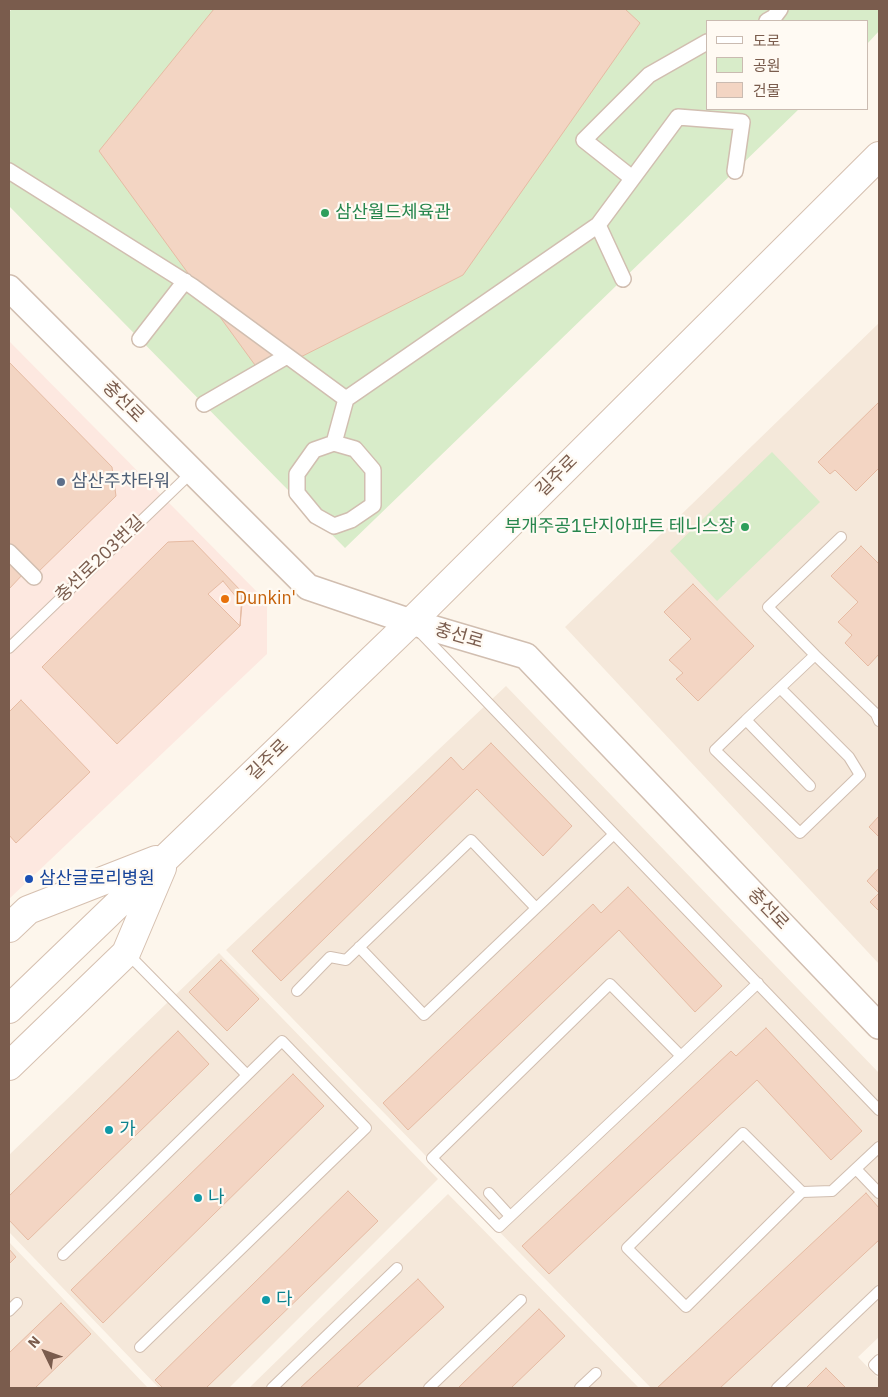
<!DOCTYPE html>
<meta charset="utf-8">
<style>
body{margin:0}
#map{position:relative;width:888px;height:1397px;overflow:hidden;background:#fdf6ec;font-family:"IBM Plex Sans","Noto Sans KR",sans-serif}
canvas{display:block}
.frame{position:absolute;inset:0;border:10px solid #7a5c4d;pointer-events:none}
.legend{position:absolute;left:706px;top:20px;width:162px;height:90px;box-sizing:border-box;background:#fffaf3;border:1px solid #cabbb1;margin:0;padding:6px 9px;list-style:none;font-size:15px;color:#7a5c4d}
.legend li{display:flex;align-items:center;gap:10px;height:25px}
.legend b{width:25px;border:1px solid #cabbb1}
.north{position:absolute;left:20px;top:1327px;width:50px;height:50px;-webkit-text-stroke:4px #fffaf3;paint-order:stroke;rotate:312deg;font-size:14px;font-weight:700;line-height:20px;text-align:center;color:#7a5c4d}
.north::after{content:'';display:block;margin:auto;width:18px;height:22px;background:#7a5c4d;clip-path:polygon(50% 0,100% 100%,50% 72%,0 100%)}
</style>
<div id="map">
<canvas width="888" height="1397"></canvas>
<div class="frame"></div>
<ul class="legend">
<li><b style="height:6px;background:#fff"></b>도로</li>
<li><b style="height:14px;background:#d8ecc9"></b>공원</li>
<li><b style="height:14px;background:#f3d5c3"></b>건물</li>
</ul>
<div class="north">N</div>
</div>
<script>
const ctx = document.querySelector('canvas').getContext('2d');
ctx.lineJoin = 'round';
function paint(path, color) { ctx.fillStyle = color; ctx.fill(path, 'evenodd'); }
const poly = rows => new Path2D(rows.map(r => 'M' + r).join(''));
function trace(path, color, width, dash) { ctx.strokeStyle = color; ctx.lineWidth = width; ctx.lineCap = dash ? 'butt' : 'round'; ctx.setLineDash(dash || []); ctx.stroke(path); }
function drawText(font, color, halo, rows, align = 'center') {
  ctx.font = font + ' "IBM Plex Sans","Noto Sans KR",sans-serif'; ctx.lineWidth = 4.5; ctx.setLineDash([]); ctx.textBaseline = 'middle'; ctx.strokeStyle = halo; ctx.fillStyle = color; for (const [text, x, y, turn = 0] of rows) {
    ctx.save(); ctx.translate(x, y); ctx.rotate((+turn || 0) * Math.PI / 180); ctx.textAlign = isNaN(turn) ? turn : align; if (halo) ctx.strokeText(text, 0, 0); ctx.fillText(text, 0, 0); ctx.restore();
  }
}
paint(poly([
 [879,323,879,964,565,627],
 [506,686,879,1073,879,1337,858,1357,879,1379,879,1388,651,1388,226,950],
 [219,953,438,1179,229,1388,159,1388,9,1232,9,1155],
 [448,1194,639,1388,249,1388],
 [9,1242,148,1388,9,1388]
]), '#f5e8da');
paint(poly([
 [9,341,267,602,267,654,9,899]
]), '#fde8e0');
paint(poly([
 [12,9,879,9,879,31,867,44,867,21,707,21,707,109,799,109,345,548,9,206,9,12],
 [772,452,820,502,717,601,670,551]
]), '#d8ecc9');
const building = poly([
 [214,9,625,9,640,23,463,275,263,376,99,151,214,9],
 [9,362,112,467,116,496,35,575,9,548,9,362],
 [879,402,879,468,856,491,835,470,830,474,818,462,879,402],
 [193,541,242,592,240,626,117,744,42,667,168,542,193,541],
 [861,546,879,564,879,654,868,666,845,643,852,635,838,622,858,602,831,576,861,546],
 [9,559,24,573,9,589,9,559],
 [223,581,242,604,240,626,208,594,223,581],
 [693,584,754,646,698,701,676,679,683,673,669,660,691,639,664,612,693,584],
 [21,700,90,772,16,843,9,835,9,712,21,700],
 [491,743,572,826,543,856,477,789,281,981,252,951,451,757,463,770,491,743],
 [879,816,879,837,869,827,879,816],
 [879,868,879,893,867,881,879,868],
 [628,887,722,986,695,1012,619,930,408,1130,383,1103,593,904,601,913,628,887],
 [879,893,879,911,870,902,879,893],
 [221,960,259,999,227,1031,189,992,221,960],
 [766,1028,862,1131,831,1160,757,1080,549,1274,522,1246,731,1051,736,1056,766,1028],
 [178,1031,209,1064,28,1240,9,1220,9,1196,178,1031],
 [293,1074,324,1106,103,1323,71,1290,293,1074],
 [348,1191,378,1221,206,1388,163,1388,155,1380,348,1191],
 [866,1193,879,1208,879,1240,720,1388,657,1388,866,1193],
 [9,1249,16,1257,9,1264,9,1249],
 [418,1279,444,1307,356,1388,300,1388,418,1279],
 [61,1303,91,1334,35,1388,9,1388,9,1353,61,1303],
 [539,1309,565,1336,511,1388,458,1388,539,1309],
 [826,1368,846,1388,806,1388,826,1368]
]);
paint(building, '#f3d5c3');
trace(building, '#e6bba3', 1);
const service = poly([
 [841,537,768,607,815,655,876,714,879,721],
 [418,630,879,1110],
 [9,648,192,472],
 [780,688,815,655],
 [746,720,780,688,849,757,860,775,800,833,715,750,746,720,810,786],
 [359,947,424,1015,614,834],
 [127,953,247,1075],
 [297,991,330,957,346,960,471,840,536,908],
 [681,1056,610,984,432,1158,499,1227,681,1056,758,983],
 [856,1169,879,1193],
 [802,1192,743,1133,627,1248,686,1307,802,1192,832,1191,879,1147],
 [489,1193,510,1216],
 [63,1255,282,1041,366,1128,140,1347],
 [9,1311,17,1303],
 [879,1360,874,1365,879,1370],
 [272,1388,397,1268],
 [429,1388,521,1300],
 [580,1388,596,1373],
 [777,1388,879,1291]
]);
const pedestrian = poly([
 [767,21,774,17,780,9],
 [9,171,192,286,346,399,598,225,678,117,742,122,735,171],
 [632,178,584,140,649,75,707,42],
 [598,225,623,279],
 [140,339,185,281],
 [204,404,287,356],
 [334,443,355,449,373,470,373,505,351,520,334,526,316,516,297,493,297,474,314,450,334,443],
 [334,443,346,399],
 [9,552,34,577]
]);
const tertiary = poly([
 [9,288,308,587,411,622,526,656,879,1026]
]);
const secondary = poly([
 [9,928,28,910,156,860],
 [9,1009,411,622,879,156],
 [9,1066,126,953,162,868]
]);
trace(service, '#d1beb0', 12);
trace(pedestrian, '#d1beb0', 18);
trace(tertiary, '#d1beb0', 28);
trace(secondary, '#d6c0b0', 30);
trace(service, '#fff', 10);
trace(pedestrian, '#fff', 15);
trace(tertiary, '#fff', 25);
trace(secondary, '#fff', 28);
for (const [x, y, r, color] of [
 [325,213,5,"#2e9e5b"],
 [61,482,5,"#5c6f8a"],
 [745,527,5,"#2e9e5b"],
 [225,599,5,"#e8710a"],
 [29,879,5,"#1a4fb4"],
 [109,1130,5,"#0f9aa8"],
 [198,1198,5,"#0f9aa8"],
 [266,1300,5,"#0f9aa8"]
]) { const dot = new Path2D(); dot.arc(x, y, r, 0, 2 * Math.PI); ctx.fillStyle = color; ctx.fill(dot); trace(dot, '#fffaf3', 2); }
drawText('18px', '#27864d', '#fffaf3', [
 ["삼산월드체육관",335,213],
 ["부개주공1단지아파트 테니스장",735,527,"right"]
], 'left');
drawText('18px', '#7a5c4d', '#fffaf3', [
 ["충선로",123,402,45],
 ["길주로",557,476,-45],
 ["충선로203번길",100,559,-44],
 ["충선로",459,636,16],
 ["길주로",268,760,-44],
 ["충선로",768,909,46]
]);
drawText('18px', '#4e5e75', '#fffaf3', [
 ["삼산주차타워",71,482]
], 'left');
drawText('18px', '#c56008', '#fffaf3', [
 ["Dunkin'",235,599]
], 'left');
drawText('18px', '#164399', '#fffaf3', [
 ["삼산글로리병원",39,879]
], 'left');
drawText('18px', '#0d838f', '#fffaf3', [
 ["가",119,1130],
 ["나",208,1198],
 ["다",276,1300]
], 'left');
</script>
